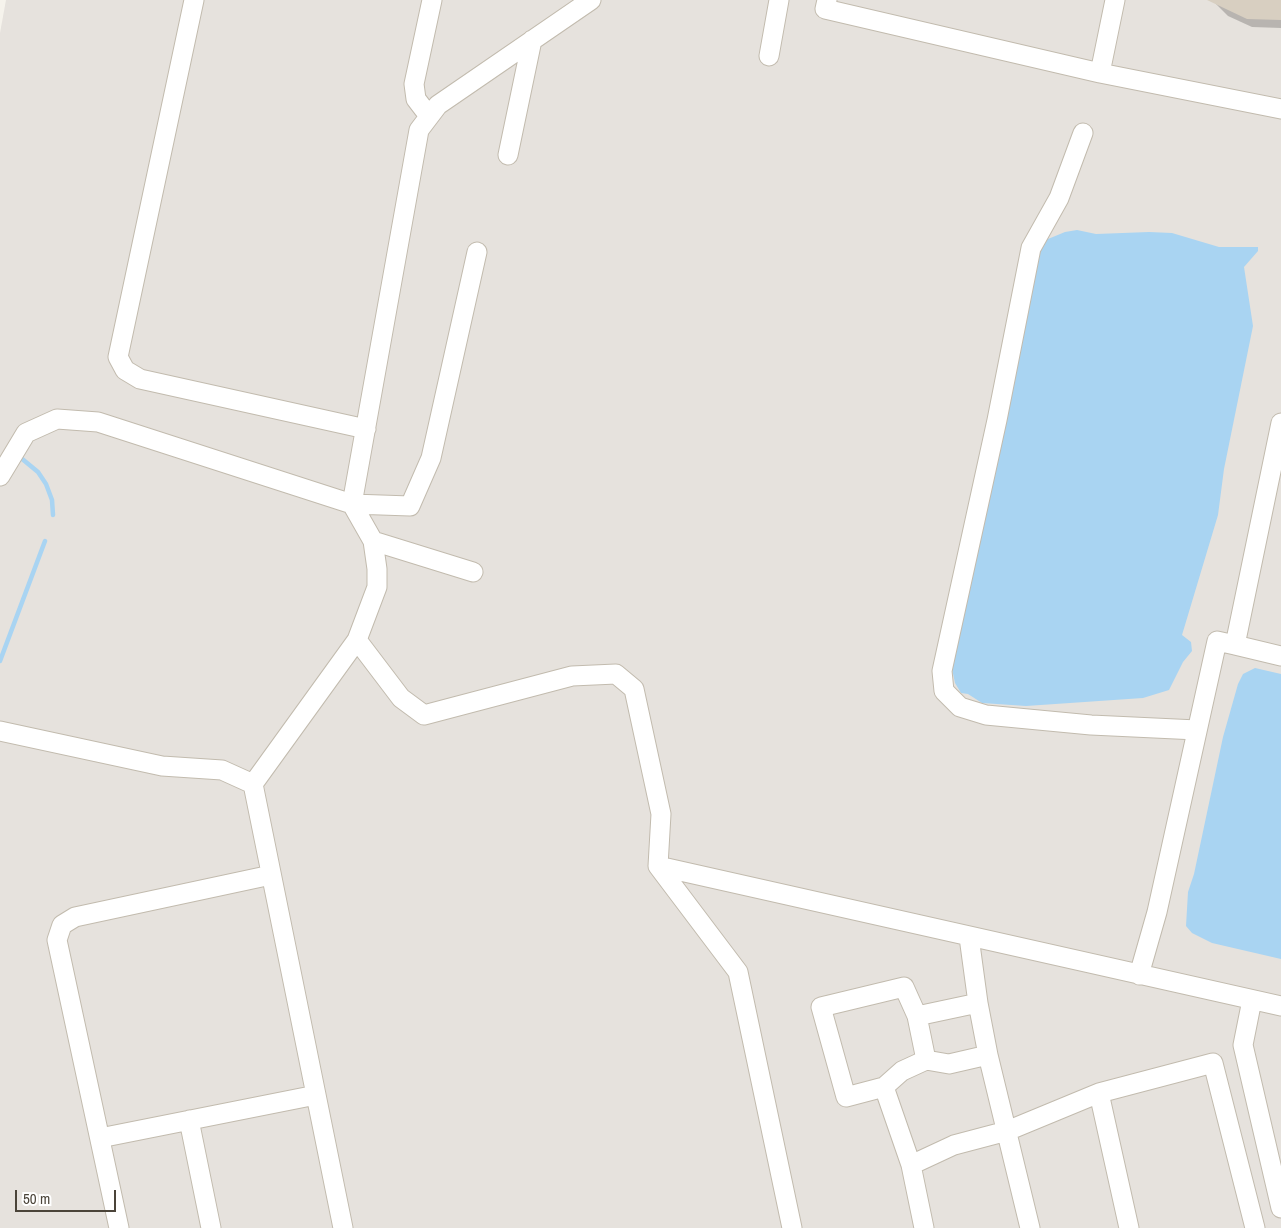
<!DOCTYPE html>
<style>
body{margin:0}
#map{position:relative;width:1281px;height:1228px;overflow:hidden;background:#f6f3ec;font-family:"Archivo Narrow",sans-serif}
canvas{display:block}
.scale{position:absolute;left:15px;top:1190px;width:101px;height:22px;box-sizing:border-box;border:2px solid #4b4439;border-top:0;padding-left:6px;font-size:15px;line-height:18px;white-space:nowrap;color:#4b4439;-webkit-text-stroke:4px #fff;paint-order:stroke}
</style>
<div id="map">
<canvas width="1281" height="1228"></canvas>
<div class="scale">50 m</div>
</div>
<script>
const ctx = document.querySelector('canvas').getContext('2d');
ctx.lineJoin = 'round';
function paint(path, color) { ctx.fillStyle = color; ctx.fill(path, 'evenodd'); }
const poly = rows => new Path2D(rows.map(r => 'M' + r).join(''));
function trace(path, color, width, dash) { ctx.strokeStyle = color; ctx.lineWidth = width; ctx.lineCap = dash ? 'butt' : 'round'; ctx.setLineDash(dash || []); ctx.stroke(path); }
paint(poly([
 [6,0,1281,0,1281,1228,0,1228,0,33]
]), '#e6e2dd');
paint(poly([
 [1077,230,1096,234,1149,232,1172,233,1219,247,1258,247,1258,251,1244,267,1253,326,1224,469,1218,515,1182,635,1191,642,1192,651,1183,662,1169,690,1143,698,1026,706,982,703,968,694,961,693,955,683,951,664,1042,244,1048,239,1065,232],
 [1255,668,1281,674,1281,959,1212,943,1192,933,1186,926,1188,892,1194,874,1223,737,1238,684,1243,674]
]), '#a9d4f2');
paint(poly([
 [1212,0,1281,0,1281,28,1252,27,1228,16]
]), '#0003');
trace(poly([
 [21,458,38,472,46,484,52,500,53,515],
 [0,661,45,541]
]), '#a9d4f2', 4.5);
paint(poly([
 [1207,0,1281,0,1281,20,1247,19]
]), '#d8cfc1');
const minor = poly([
 [194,0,118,357,125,370,140,379,366,429],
 [591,0,438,105,419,130,352,504,373,541,377,569,377,587,357,640,401,698,424,715,572,676,616,674,634,689,661,814,658,866,738,972,792,1228],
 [827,0,825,9,1100,73,1281,109],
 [769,56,779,0],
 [1100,73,1115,0],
 [429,116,416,99,414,84,432,0],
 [1083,133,1059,198,1031,248,997,420,942,671,944,691,960,707,986,715,1091,725,1197,730],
 [508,155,532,40],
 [0,476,26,433,57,419,98,422,352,504,410,506,431,458,477,252],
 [373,541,473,572],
 [1235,645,1281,656],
 [0,731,162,766,222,770,253,784,343,1228],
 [253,784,357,640],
 [658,866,1281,1006],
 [969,937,978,1003,988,1055,1030,1228],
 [1139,975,1157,912,1217,641,1235,645,1281,423],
 [1252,1000,1243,1045,1281,1208],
 [917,1016,978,1003],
 [926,1060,917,1016,904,987,821,1007,846,1097,884,1087,902,1071,926,1060,949,1064,988,1055],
 [884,1087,911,1165,924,1228],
 [1099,1093,1129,1228],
 [189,1120,211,1228],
 [100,1138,316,1095],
 [911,1165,954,1145,1007,1131,1099,1093,1213,1063,1255,1228],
 [119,1228,57,940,62,925,75,917,271,875]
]);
trace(minor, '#c2bbae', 21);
trace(minor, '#fff', 19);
</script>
